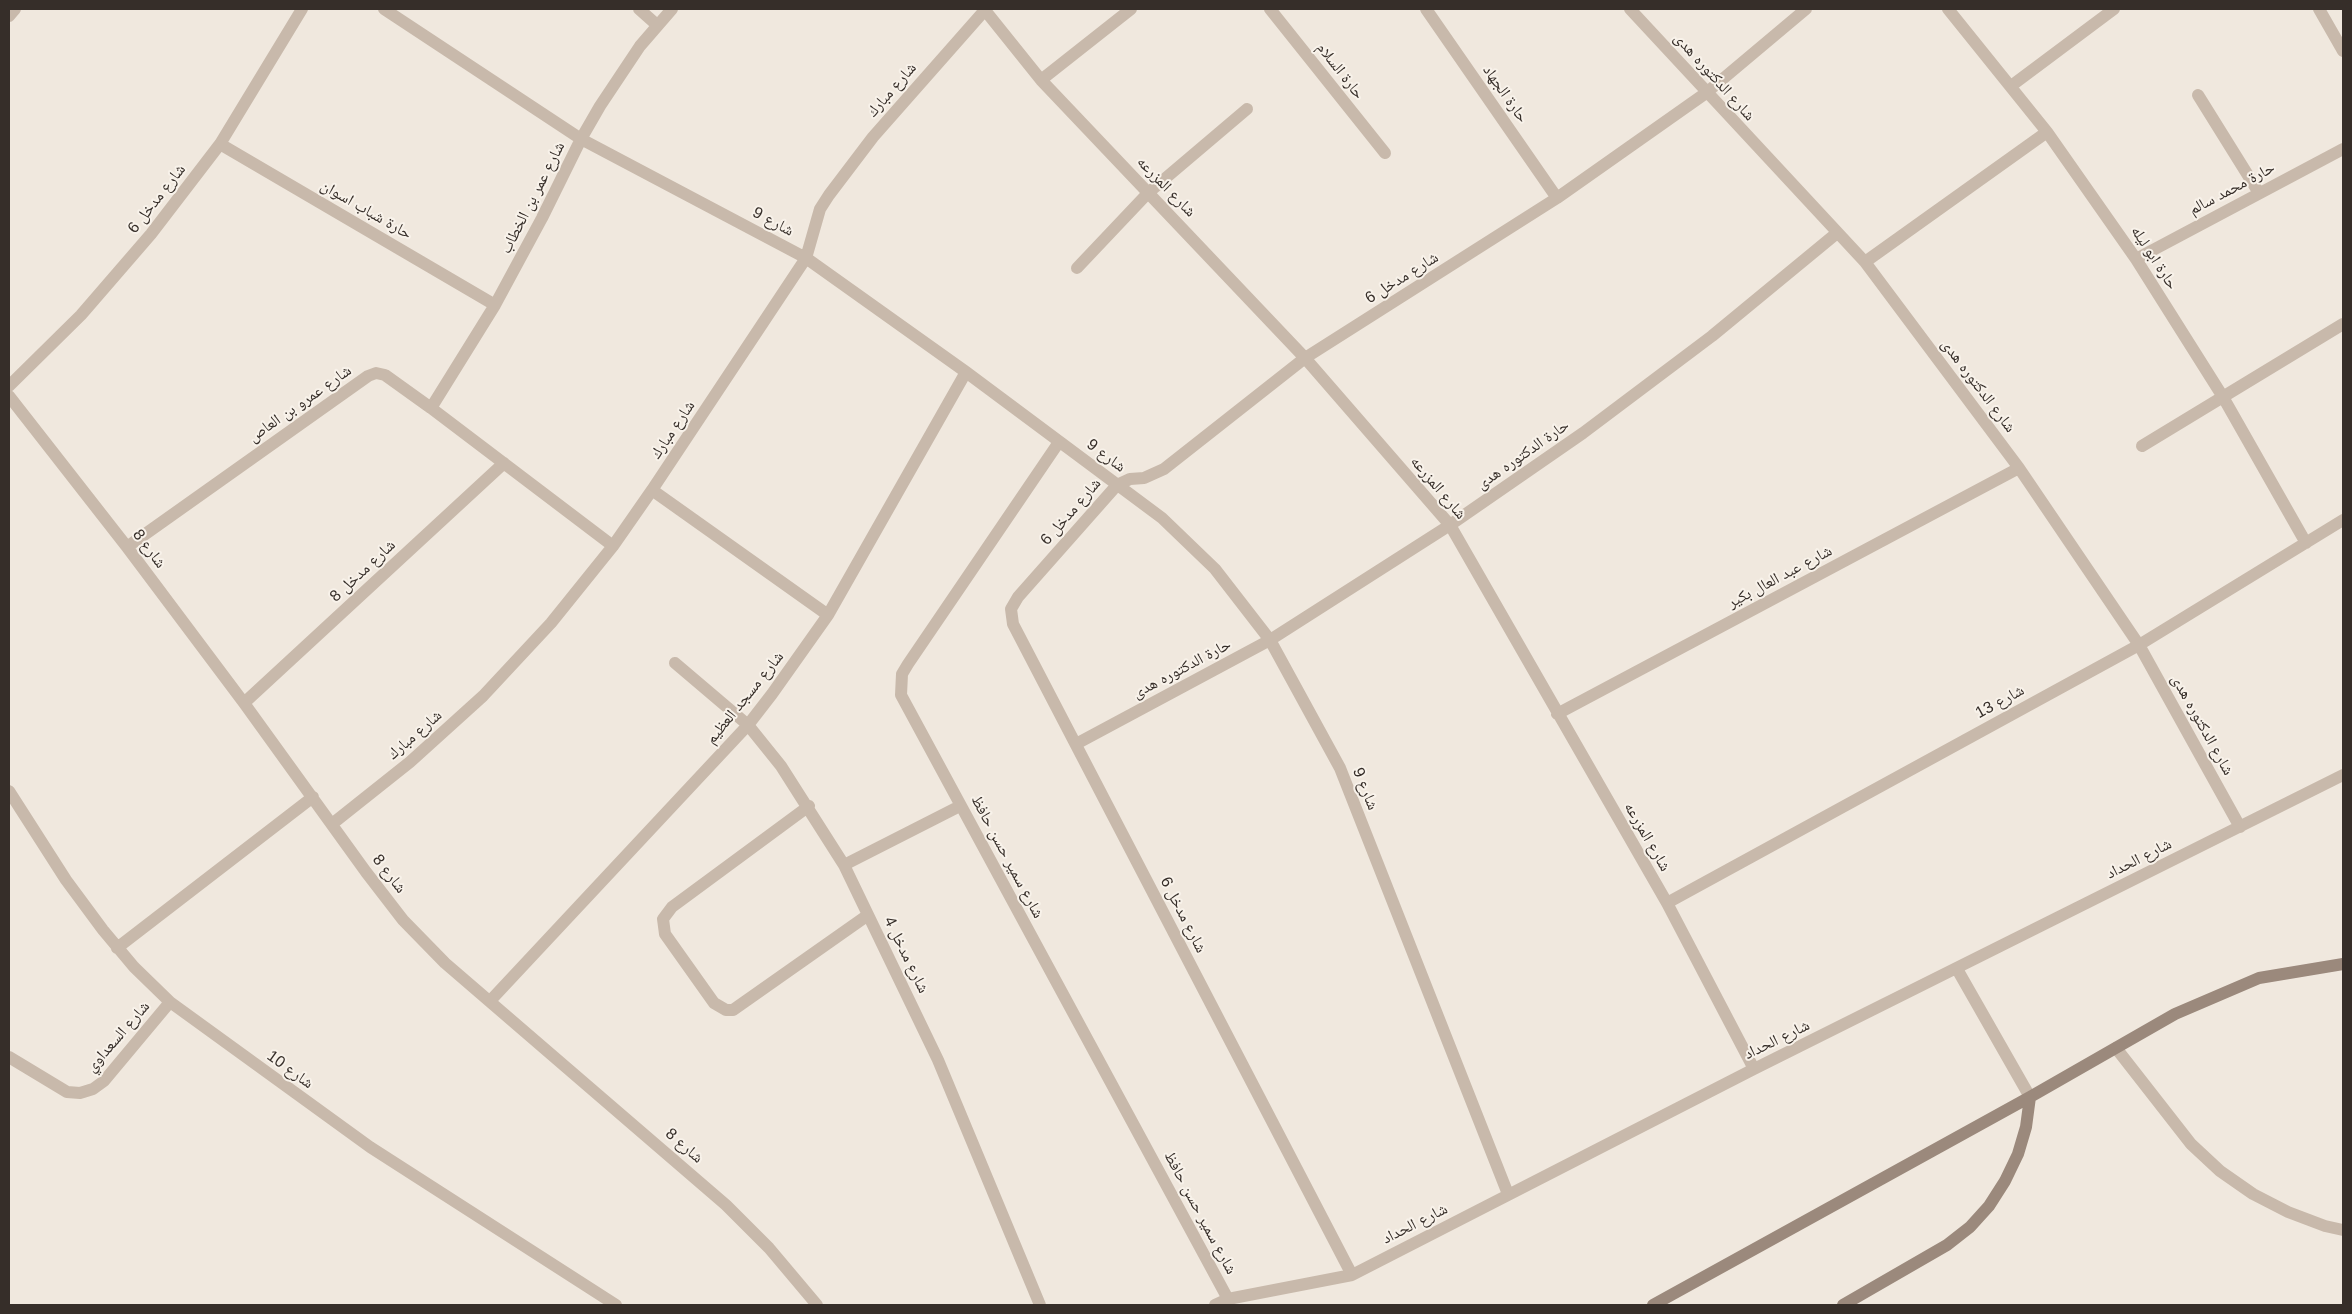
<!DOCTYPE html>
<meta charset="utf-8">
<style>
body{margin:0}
#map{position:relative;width:2352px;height:1314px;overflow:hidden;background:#f0e8de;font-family:Arial,sans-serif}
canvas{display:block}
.frame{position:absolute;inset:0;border:10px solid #362e29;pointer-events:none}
</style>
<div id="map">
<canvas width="2352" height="1314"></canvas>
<div class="frame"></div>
</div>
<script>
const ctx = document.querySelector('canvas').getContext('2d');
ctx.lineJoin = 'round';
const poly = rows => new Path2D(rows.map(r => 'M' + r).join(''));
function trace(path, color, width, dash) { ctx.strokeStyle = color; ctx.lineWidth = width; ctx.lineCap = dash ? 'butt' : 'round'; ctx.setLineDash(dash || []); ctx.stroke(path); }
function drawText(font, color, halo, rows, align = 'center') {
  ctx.font = font + ' Arial,"Noto Naskh Arabic",sans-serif'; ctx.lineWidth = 4; ctx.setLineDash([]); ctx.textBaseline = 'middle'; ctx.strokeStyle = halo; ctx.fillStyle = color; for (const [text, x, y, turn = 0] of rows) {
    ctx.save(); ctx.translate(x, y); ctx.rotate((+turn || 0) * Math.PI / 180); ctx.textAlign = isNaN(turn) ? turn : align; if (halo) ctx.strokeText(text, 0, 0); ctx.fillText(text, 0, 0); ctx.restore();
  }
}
trace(poly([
 [2116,1048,2191,1144,2220,1171,2253,1194,2288,1212,2325,1226,2343,1230]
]), '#c8b9ab', 12);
trace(poly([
 [384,9,581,139,806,258,966,372,1162,518,1215,569,1270,640,1340,768,1508,1194],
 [639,9,657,25],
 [984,9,1041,80,1305,358,1450,525,1667,903,1754,1069],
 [1270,9,1385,153],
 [1426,9,1557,198],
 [1630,9,1865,262,2019,468,2139,645,2240,827],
 [1948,9,2047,132,2136,259,2223,397,2306,543],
 [2319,9,2343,51],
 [9,16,15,9],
 [1041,80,1131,9],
 [2011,86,2114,9],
 [2198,95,2259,193],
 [220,144,495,305],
 [2136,259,2343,149],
 [1865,262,2047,132],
 [1077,268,1148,193,1247,109],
 [9,386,81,315,151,234,220,144,302,9],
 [9,396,127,547,244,703,366,872,403,920,445,963,726,1205,769,1248,817,1305],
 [431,408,495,305,542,218,581,139,600,106,640,46,672,9],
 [1059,442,908,664,902,674,901,695,1228,1299],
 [2142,446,2343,324],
 [652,490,828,615],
 [127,547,368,376,376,373,385,375,431,408,613,546],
 [675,663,748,725,781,766,844,865,938,1060,1040,1305],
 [244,703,504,463],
 [1557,714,2019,468],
 [1076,744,1270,640,1450,525,1583,433,1712,336,1837,233],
 [9,791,66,880,103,930,134,967,170,1002,370,1147,616,1305],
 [809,806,672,907,663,919,665,934,714,1003,726,1010,733,1010,868,915],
 [332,824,410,762,483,696,551,623,613,546,652,490,806,258,820,209,829,195,873,137,985,10],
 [844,865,960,806],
 [1667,903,2139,645,2343,520],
 [117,948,313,797],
 [1957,969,2030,1097],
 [490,1001,748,725,772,694,828,615,966,372],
 [9,1057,67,1092,80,1093,93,1089,104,1081,170,1002],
 [1352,1275,1013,624,1011,609,1018,597,1117,485,1130,479,1144,478,1164,469,1305,358,1557,198,1706,93,1806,9],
 [1215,1305,1228,1299,1352,1275,1754,1069,2343,775]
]), '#c8b9ab', 12);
trace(poly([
 [1653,1305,2030,1097,2175,1014,2259,978,2343,964],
 [1843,1305,1947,1245,1970,1227,1989,1206,2005,1181,2018,1154,2026,1127,2030,1097]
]), '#9b897c', 12);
drawText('16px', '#362e29', '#f8f2ea', [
 ["حارة السلام",1340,71,52],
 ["شارع الدكتوره هدى",1714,77,48],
 ["شارع مبارك",892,90,-49],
 ["حارة الجهاد",1505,94,55],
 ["شارع المزرعه",1166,187,46],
 ["حارة محمد سالم",2232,189,-28],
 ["شارع عمر بن الخطاب",533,198,-63],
 ["شارع مدخل 6",157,199,-52],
 ["حارة شباب اسوان",366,210,30],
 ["شارع 9",773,222,28],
 ["حارة ابو ليله",2154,258,57],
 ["شارع مدخل 6",1402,278,-32],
 ["شارع الدكتوره هدى",1978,386,53],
 ["شارع عمرو بن العاص",300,404,-35],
 ["شارع مبارك",673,430,-56],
 ["حارة الدكتوره هدى",1523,455,-35],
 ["شارع 9",1106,456,37],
 ["شارع المزرعه",1438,488,50],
 ["شارع مدخل 6",1071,512,-49],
 ["شارع 8",149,549,53],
 ["شارع مدخل 8",363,571,-43],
 ["شارع عبد العال بكير",1780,577,-28],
 ["حارة الدكتوره هدى",1182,669,-28],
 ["شارع مسجد العظيم",745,698,-51],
 ["شارع 13",2000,702,-29],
 ["شارع الدكتوره هدى",2202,725,61],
 ["شارع مبارك",415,735,-41],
 ["شارع 9",1365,789,68],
 ["شارع المزرعه",1647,837,60],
 ["شارع سمير حسن حافظ",1007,857,62],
 ["شارع الحداد",2139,859,-27],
 ["شارع 8",389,874,52],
 ["شارع مدخل 6",1183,915,63],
 ["شارع مدخل 4",906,955,64],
 ["شارع السعداوي",118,1037,-49],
 ["شارع الحداد",1777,1040,-26],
 ["شارع 10",290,1070,36],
 ["شارع 8",684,1146,41],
 ["شارع سمير حسن حافظ",1200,1213,62],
 ["شارع الحداد",1415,1224,-27]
]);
</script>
